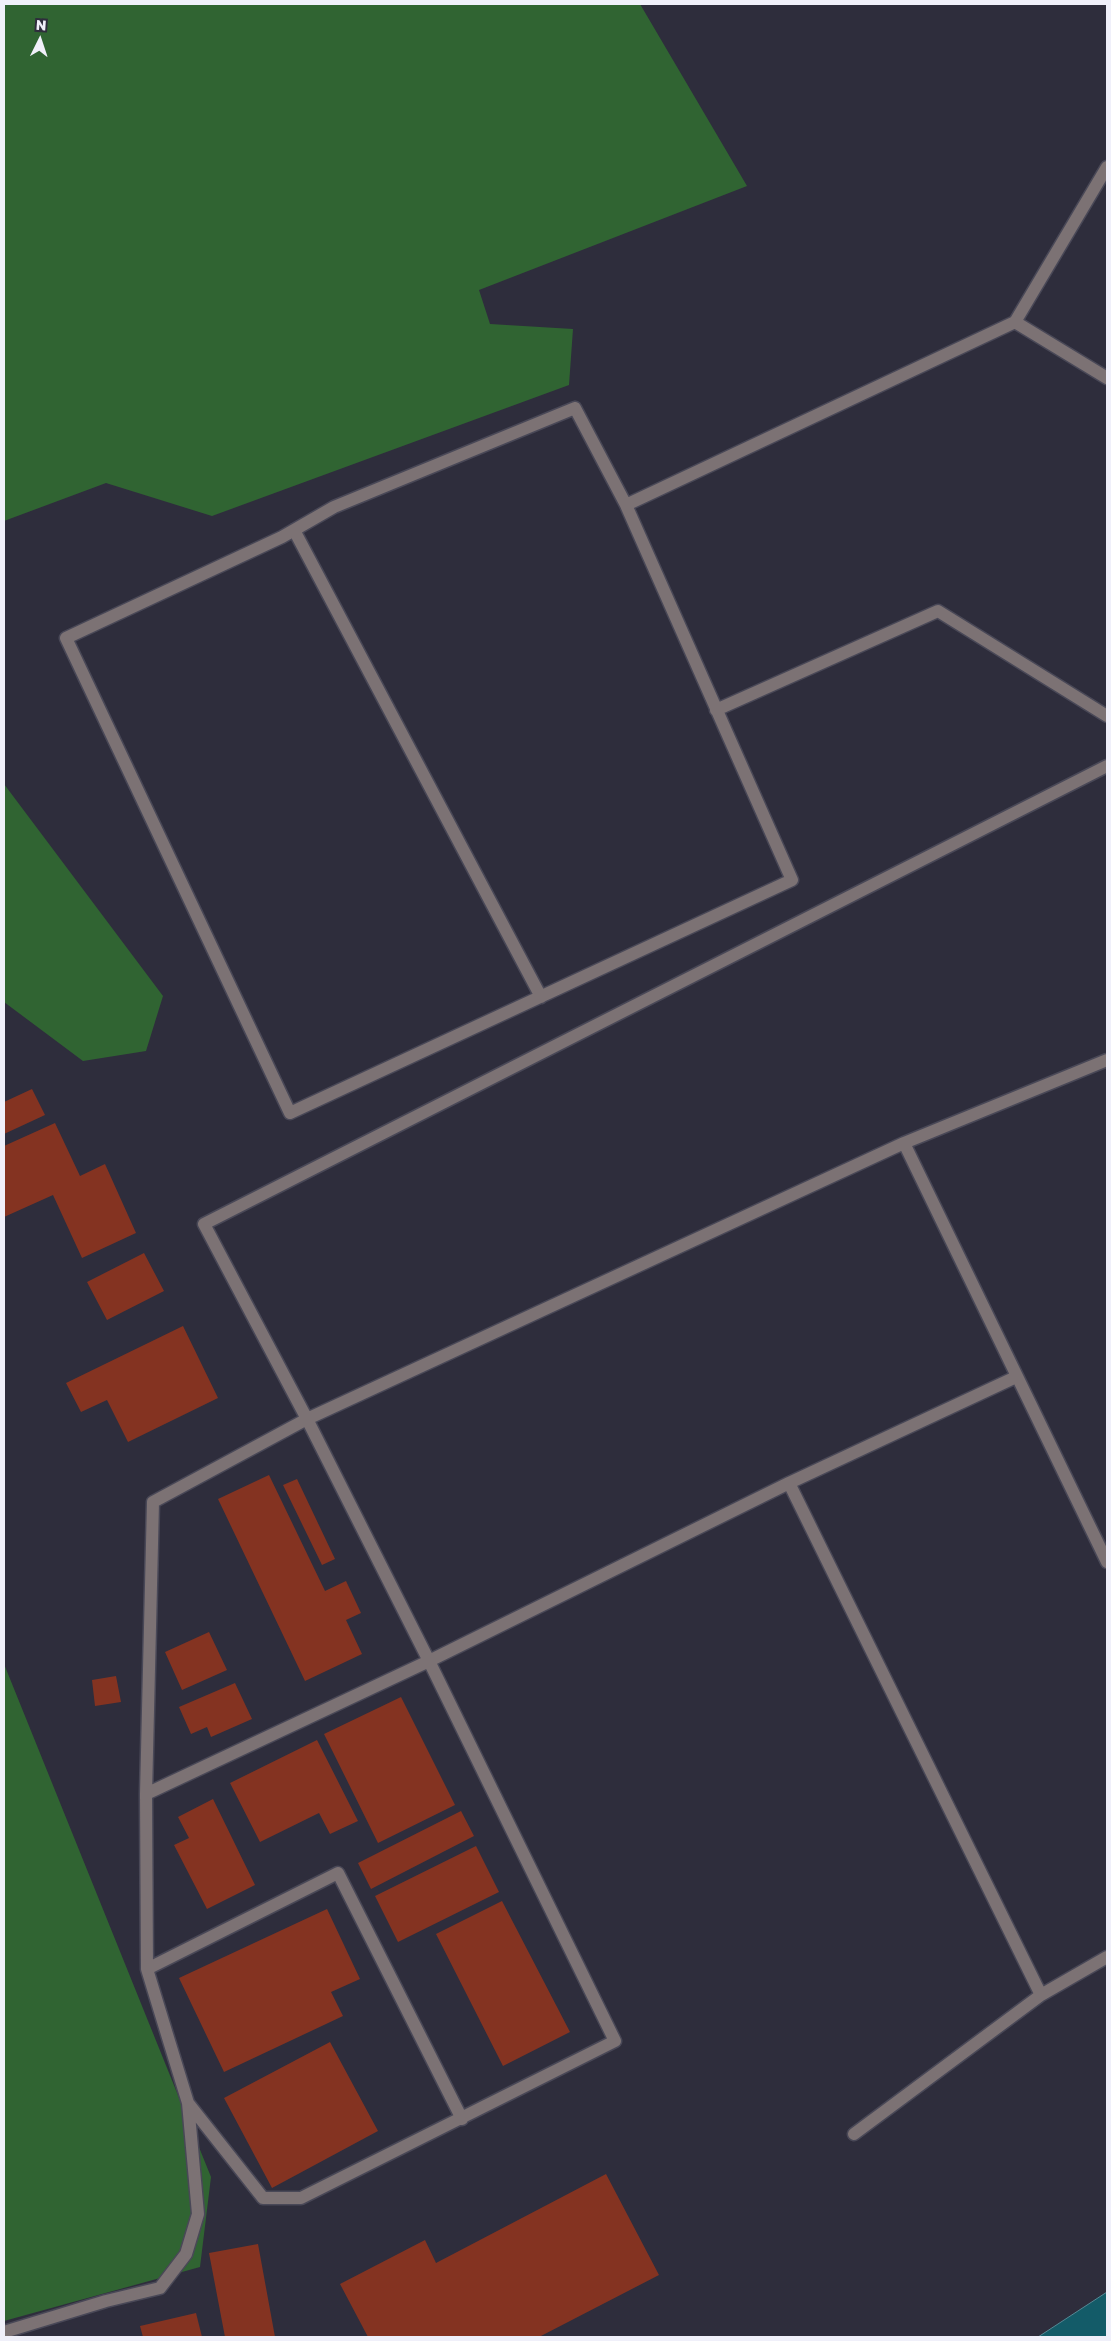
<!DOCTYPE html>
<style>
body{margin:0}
#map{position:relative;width:1111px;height:2341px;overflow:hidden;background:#2e2d3c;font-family:"Golos Text",sans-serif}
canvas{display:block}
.frame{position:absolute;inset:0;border:5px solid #f0f0fa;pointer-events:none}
.north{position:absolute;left:15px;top:15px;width:50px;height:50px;-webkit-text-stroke:4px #2e2d3c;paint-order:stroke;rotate:4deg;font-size:14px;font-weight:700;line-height:20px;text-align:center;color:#f0f0fa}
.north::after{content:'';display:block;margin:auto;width:18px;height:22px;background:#f0f0fa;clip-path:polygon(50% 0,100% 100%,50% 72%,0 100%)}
</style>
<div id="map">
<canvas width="1111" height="2341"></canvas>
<div class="frame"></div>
<div class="north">N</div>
</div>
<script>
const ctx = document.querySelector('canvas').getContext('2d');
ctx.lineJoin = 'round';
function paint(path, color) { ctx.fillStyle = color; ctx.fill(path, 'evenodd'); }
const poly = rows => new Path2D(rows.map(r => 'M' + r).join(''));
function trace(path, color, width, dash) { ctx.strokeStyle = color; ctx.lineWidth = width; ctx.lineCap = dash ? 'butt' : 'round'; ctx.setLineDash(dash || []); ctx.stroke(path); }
paint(poly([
 [4,4,640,4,747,186,479,290,490,324,573,329,569,385,212,516,106,483,4,521],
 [4,784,163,996,146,1051,83,1061,4,1002],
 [4,1664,211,2177,200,2267,4,2321]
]), '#306432');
const water = poly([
 [1107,2292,1107,2337,1038,2337,1107,2292]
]);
paint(water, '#135b68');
trace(water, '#558894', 1);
paint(poly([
 [32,1089,45,1115,4,1134,4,1102],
 [55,1123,80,1176,105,1164,136,1233,82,1258,53,1195,4,1217,4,1146],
 [144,1253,164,1291,107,1320,87,1282],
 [183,1326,218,1398,128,1442,107,1400,81,1412,66,1383],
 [269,1475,325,1591,346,1581,361,1613,346,1620,362,1654,305,1681,218,1499],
 [297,1479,335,1559,322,1565,283,1485],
 [209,1632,227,1670,182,1690,165,1652],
 [116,1676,121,1702,95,1706,92,1680],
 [235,1683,252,1719,211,1737,207,1727,191,1734,179,1707],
 [401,1697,455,1805,378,1843,324,1734],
 [317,1740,358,1821,330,1834,319,1813,260,1842,230,1783],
 [213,1799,255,1885,207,1909,174,1845,189,1838,178,1817],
 [461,1811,474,1836,371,1889,358,1863],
 [476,1846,499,1892,398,1942,375,1896],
 [502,1901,570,2032,503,2066,436,1934],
 [327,1909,360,1979,331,1992,343,2016,224,2072,179,1978],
 [330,2042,378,2131,272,2188,224,2098],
 [606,2174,659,2275,539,2337,368,2337,340,2284,425,2240,436,2263],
 [258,2244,275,2337,225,2337,209,2253],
 [196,2313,202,2337,143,2337,140,2326]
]), '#843321');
const minor = poly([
 [1015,322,1107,378],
 [575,408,626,505,792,880,290,1113,66,638,282,537,334,507,575,408],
 [626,505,1015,322,1107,167],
 [294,530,541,997],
 [716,710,938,611,1107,716],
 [904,1143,1107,1562],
 [789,1483,1041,1995],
 [146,1794,429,1661,789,1483,1016,1377],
 [147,1969,338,1873,462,2119],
 [188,2103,263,2198,301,2198,615,2041,429,1661,307,1419,204,1224,1107,766],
 [854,2134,1041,1995,1107,1957],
 [4,2332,106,2301,160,2288,186,2254,198,2214,188,2103,147,1969,146,1794,153,1502,307,1419,904,1143,1107,1060]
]);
trace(minor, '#494857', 15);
trace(minor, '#7c7274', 12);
</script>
